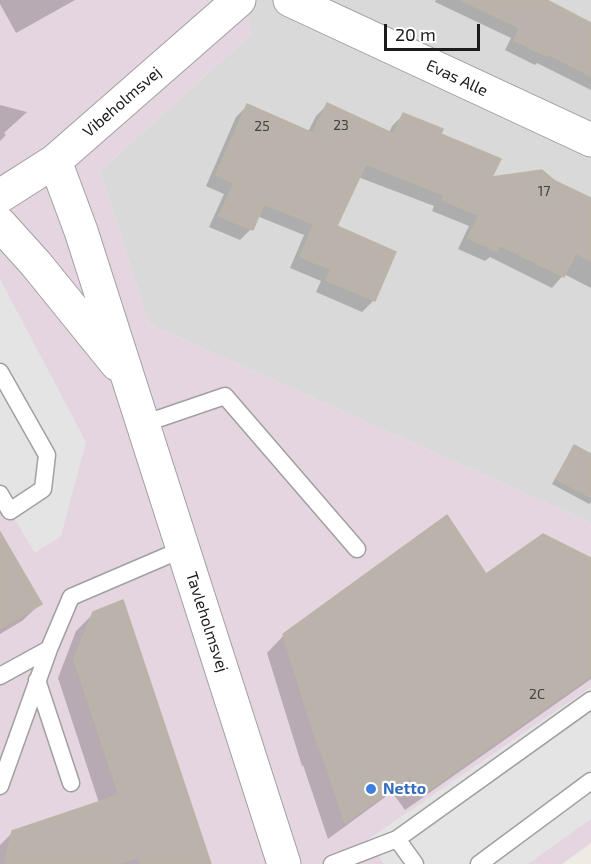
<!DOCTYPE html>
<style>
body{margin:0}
#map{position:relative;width:591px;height:864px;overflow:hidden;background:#edebe2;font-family:"Exo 2",sans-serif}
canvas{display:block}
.scale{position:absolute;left:384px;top:24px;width:96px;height:27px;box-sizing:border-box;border:3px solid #1c1c1c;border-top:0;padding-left:8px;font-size:18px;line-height:21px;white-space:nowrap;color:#1c1c1c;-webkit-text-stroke:4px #fff;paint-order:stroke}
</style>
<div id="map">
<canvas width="591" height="864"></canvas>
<div class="scale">20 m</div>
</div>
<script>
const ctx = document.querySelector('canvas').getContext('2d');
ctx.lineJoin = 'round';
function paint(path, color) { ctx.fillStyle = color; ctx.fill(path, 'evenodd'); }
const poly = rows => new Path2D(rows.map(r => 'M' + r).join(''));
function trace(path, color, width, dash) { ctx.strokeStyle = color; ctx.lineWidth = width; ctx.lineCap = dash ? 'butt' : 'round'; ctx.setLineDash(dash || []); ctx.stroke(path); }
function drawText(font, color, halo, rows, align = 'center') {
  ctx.font = font + ' "Exo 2",sans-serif'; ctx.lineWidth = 4.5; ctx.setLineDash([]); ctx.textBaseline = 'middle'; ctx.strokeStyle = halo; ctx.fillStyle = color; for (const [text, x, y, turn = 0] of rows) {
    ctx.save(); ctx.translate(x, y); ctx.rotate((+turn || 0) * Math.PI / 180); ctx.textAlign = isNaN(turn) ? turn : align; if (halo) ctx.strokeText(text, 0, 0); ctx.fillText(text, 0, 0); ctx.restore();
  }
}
paint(poly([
 [245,0,591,0,591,523,149,324,100,171,251,34]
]), '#dad9d9');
paint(poly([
 [0,0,245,0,251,34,100,171,149,324,591,523,591,843,562,864,0,864]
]), '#e5d5e0');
paint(poly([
 [0,279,86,442,61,536,35,553,0,494],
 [591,687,591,819,528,864,384,864,367,840]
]), '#e4e4e4');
paint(poly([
 [0,0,75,0,16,33,0,4],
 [436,0,546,0,591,25,591,90,537,63,535,65,505,50,511,38,435,2],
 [0,105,27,112,4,133,6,135,0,141],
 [327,105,389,133,392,126,403,115,439,135,489,179,554,183,591,200,591,288,564,274,552,288,490,257,485,261,458,249,469,226,432,211,434,206,358,177,335,227,394,253,373,301,362,312,316,292,321,281,290,268,304,235,257,216,251,229,240,240,209,227,224,194,206,186,236,117,247,106,308,132,316,116],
 [571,454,591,465,591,502,589,504,552,484,566,459],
 [0,535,40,604,22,621,0,634],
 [591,559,591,679,405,810,392,792,328,839,303,765,302,766,267,653,284,635,485,576],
 [94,613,209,864,0,864,0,845,13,832,99,803,58,678,76,631]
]), '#0003');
const building = poly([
 [461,0,547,0,591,23,591,76,548,54,546,56,514,40,520,28,461,0],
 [327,103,394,134,403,113,443,129,441,134,501,159,492,177,542,170,555,181,591,198,591,261,576,253,564,277,500,245,497,251,468,238,479,215,442,200,444,195,366,164,337,226,396,252,375,301,326,280,331,269,300,257,314,224,264,204,253,230,219,216,234,183,216,175,247,104,313,133,327,103],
 [574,445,591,454,591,497,556,479,574,445],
 [447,515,486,574,543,534,591,558,591,675,423,794,410,776,345,823,321,749,319,750,283,634,447,515],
 [0,532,42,604,0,628,0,532],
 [123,600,211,864,141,864,139,857,115,864,5,864,12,831,119,795,74,659,93,612,123,600]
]);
paint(building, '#b9b3ac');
trace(building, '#bdb4a6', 1.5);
const lane = poly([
 [0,372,47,455,43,489,10,511,0,494],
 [143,424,225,396,357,549],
 [0,676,49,649],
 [37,680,71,783],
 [0,786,49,649,71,597,183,549],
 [397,839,415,864],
 [332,864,397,839,591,700],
 [479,864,591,781]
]);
const street = poly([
 [290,0,591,140],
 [55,161,81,231,284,864],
 [0,196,55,161,239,0],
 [0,224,36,264,117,364]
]);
trace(lane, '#a0a0a0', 19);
trace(street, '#a0a0a0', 35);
trace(lane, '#fff', 16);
trace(street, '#fff', 33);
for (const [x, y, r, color] of [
 [371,789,6,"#3f7fe0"]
]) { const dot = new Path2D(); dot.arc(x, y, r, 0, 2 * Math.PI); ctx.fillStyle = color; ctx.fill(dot); trace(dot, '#fff', 2); }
drawText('14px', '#434240', null, [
 ["23",341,125],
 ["25",262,126],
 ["17",544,191],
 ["2C",537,694]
]);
drawText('16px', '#1c1c1c', '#fff', [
 ["Evas Alle",457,78,25],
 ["Vibeholmsvej",122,102,-41],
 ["Tavleholmsvej",207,622,72]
]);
drawText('bold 16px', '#366cbe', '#fff', [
 ["Netto",383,789]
], 'left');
</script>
